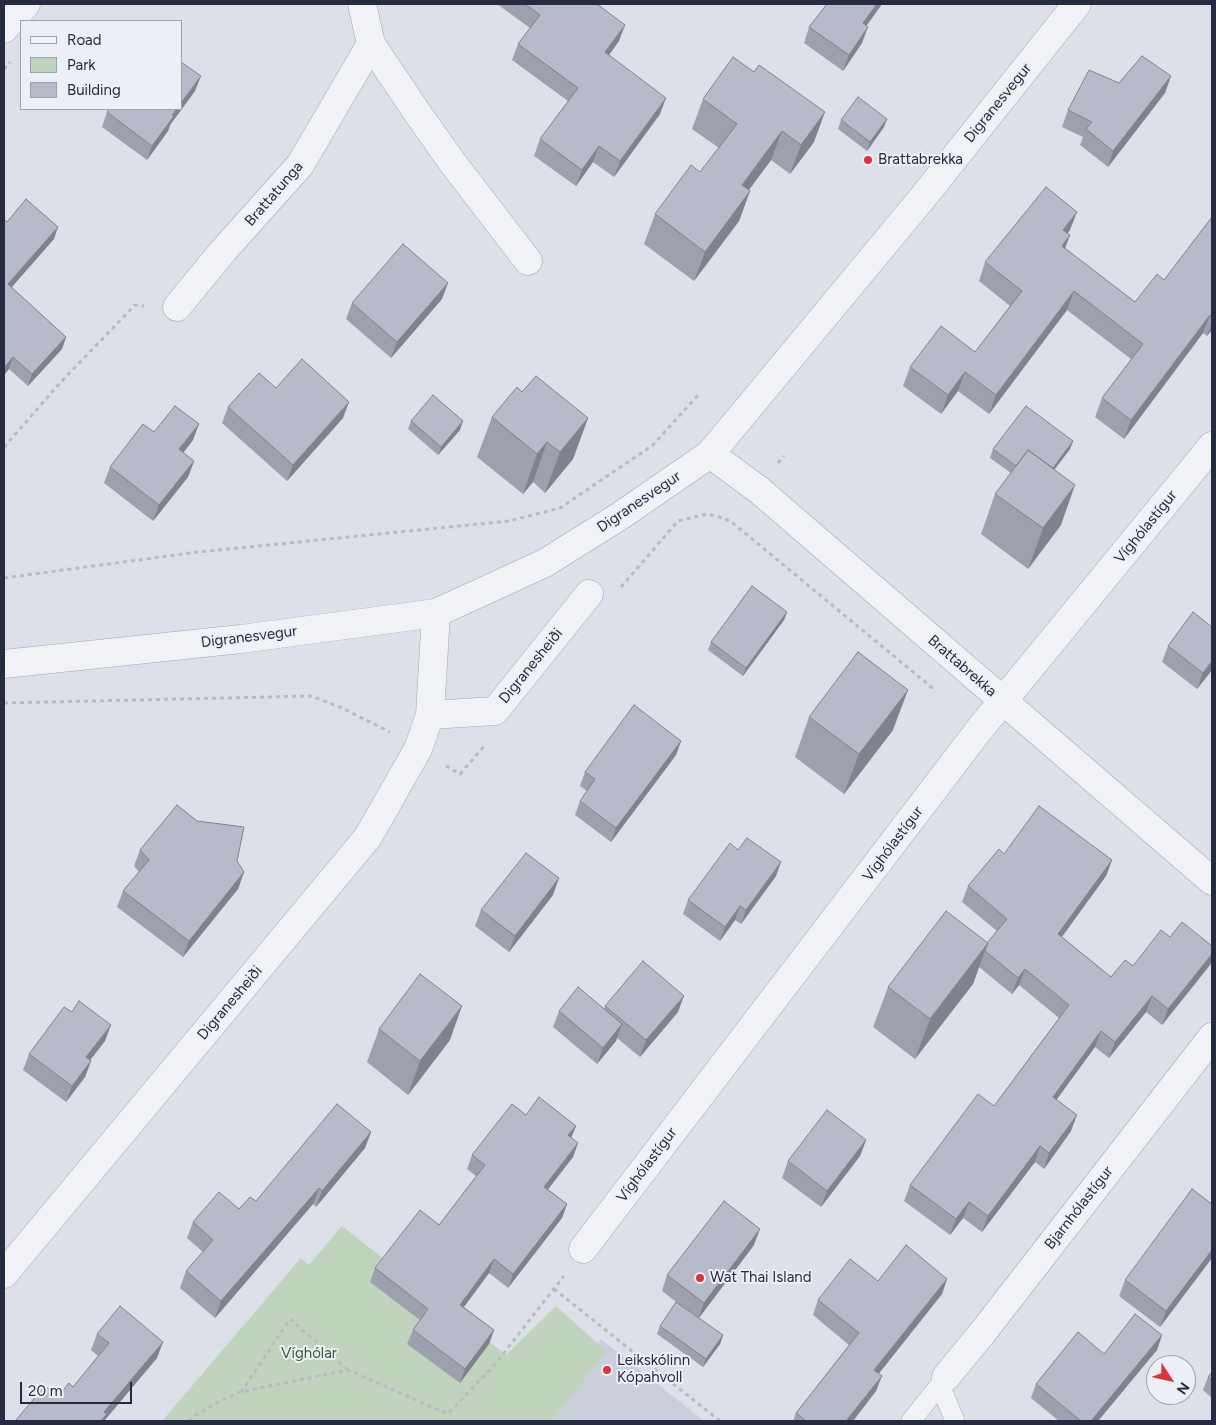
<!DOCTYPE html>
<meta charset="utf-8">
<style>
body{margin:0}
#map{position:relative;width:1216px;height:1425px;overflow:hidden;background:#dde0e8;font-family:Figtree,sans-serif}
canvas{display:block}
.frame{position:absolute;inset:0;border:5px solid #252c40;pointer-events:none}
.legend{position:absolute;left:20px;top:20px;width:162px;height:90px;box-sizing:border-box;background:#edeff6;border:1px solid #9da1ad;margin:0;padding:6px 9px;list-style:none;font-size:15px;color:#252c40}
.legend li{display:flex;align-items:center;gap:10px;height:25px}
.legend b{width:25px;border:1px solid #9da1ad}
.north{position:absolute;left:1146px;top:1355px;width:50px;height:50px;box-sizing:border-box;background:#edeff6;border:1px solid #9da1ad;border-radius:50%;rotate:125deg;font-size:14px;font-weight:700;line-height:20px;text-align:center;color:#252c40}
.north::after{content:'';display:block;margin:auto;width:18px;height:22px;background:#da353a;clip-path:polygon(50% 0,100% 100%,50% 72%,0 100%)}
.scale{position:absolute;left:20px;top:1382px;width:112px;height:22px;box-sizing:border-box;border:2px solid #252c40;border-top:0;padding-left:6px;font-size:15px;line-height:18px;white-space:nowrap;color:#252c40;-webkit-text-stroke:4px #edeff6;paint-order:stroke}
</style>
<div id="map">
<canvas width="1216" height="1425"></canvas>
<div class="frame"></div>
<ul class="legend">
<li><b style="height:6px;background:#f0f2f6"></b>Road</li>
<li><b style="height:14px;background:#c0d3bd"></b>Park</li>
<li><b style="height:14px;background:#b7bbc9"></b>Building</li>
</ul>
<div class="north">N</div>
<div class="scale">20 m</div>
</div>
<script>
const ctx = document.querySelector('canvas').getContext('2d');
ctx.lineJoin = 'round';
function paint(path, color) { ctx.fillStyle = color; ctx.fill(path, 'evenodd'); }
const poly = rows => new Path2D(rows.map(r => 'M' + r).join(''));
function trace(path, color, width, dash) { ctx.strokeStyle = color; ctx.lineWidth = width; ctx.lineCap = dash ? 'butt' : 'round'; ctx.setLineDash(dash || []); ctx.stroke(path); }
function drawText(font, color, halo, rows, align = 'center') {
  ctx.font = font + ' Figtree,sans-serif'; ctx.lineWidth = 4; ctx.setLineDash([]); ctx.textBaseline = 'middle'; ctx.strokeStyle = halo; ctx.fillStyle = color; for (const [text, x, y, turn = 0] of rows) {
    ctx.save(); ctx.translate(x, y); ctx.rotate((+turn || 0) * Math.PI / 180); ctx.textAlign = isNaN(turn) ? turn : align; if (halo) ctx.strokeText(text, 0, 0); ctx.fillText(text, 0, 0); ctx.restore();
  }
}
paint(poly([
 [601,1339,704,1421,547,1421,549,1401]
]), '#cbcfdb');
paint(poly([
 [342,1226,506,1355,556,1306,606,1351,552,1421,162,1421,301,1258,309,1265]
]), '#c0d3bd');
const service = poly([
 [940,1385,955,1421],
 [911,1421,946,1377]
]);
const minor = poly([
 [362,4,371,44,416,111,452,162,528,261],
 [177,307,223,251,300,165,371,44],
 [710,454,759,490,1212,881],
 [430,715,495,711,589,594],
 [583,1249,979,730,1212,446],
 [4,1274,368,837,418,749,430,715,436,613],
 [946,1377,983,1332,1212,1037]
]);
const tertiary = poly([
 [4,29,26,4],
 [4,664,241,639,436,613,545,563,620,516,710,454,924,196,1077,4]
]);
trace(service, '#a2a6b2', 20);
trace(minor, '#a2a6b2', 29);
trace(tertiary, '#a2a6b2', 29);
trace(poly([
 [4,69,10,62],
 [4,447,60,383,135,305,144,306],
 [778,463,784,456],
 [4,578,198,552,509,521,560,508,653,445,700,393],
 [621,587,678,521,707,514,724,518,734,524,936,691],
 [4,703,311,696,342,708,390,732],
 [446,766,460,774,485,745],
 [554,1289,720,1421],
 [241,1392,290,1319,348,1370],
 [189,1421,194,1416,220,1401,240,1392,348,1370,448,1414,496,1363,564,1276]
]), '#b7bbc3', 3, [4, 4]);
trace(service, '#f0f2f6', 19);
trace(minor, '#f0f2f6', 28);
trace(tertiary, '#f0f2f6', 28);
paint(poly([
 [497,4,597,4,619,41,609,55,660,114,614,177,593,162,576,186,534,156,540,139,568,101,512,60,518,44,530,28],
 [827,4,882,4,866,26,862,43,843,71,804,43,809,27],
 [1171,76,1165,93,1108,167,1080,145,1083,137,1062,127,1068,110],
 [195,91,170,125,168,131,147,160,102,127,107,112],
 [703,99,814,142,790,174,771,160,749,190,750,191,739,221,694,281,644,244,655,214,700,172,719,148,692,129],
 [841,120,884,127,867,151,838,129],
 [1212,217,1212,330,1207,336,1203,333,1124,439,1095,417,1102,398,1131,359,1067,310,989,414,958,391,941,414,903,386,910,367,975,352,1010,306,979,281,985,262,1070,230,1068,233,1065,249,1135,302,1164,280],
 [4,219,7,222,54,239,11,287,66,337,62,349,28,386,9,369,4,375],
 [442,299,391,358,346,319,352,303],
 [276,388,343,418,287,481,222,423,228,407],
 [522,392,588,418,573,459,545,493,533,482,523,494,477,457,492,417],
 [411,421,460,430,438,455,408,429],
 [193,440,183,453,194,461,188,477,153,521,104,483,110,467],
 [1073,441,1070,449,1055,469,1061,525,1028,569,981,534,995,494,1011,473,990,458,993,449],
 [787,612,784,620,743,676,708,650,711,642],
 [1168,646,1212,670,1197,689,1162,662],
 [809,717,893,730,844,794,795,757],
 [681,741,676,755,611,842,575,815,580,801,587,791,580,786,585,772],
 [140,850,237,861,244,872,238,889,183,957,117,907,123,891,139,872,134,866],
 [1004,854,1112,860,1106,876,1062,937,1111,977,1133,966,1170,937,1212,946,1212,960,1210,965,1162,1025,1146,1012,1109,1058,1095,1047,1056,1099,1071,1131,1044,1169,1035,1162,982,1232,963,1218,950,1235,904,1201,910,1185,994,1106,1059,1018,1019,985,1012,994,979,967,973,984,915,1059,873,1027,888,987,987,943,997,931,962,902,968,886],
 [776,876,741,924,735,920,720,941,683,914,688,900],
 [553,895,509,952,475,926,481,910],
 [605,1006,678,1012,640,1057,617,1038,616,1041,597,1064,553,1027,559,1011,604,1009],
 [379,1029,450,1040,408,1095,367,1062],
 [105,1041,90,1060,91,1061,85,1077,66,1102,23,1070,29,1054],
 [526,1115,576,1126,571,1138,578,1143,573,1157,548,1189,567,1204,562,1218,508,1288,489,1273,464,1307,494,1330,489,1344,460,1383,407,1344,413,1330,420,1320,370,1282,375,1268,439,1225,476,1176,467,1169,472,1155],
 [371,1132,365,1148,316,1207,313,1204,215,1318,180,1288,186,1271,203,1252,187,1238,193,1222,239,1209,256,1201],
 [866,1140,860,1156,821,1207,782,1178,788,1161],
 [1212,1204,1212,1258,1160,1327,1119,1296,1125,1280],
 [754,1245,699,1318,723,1335,720,1344,703,1367,657,1334,660,1326,679,1304,662,1291,667,1275],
 [947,1279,942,1294,879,1373,876,1391,853,1421,793,1421,796,1413,849,1345,813,1315,818,1300,878,1281],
 [97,1334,157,1358,104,1421,15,1421,73,1387,98,1356,91,1350],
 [1162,1335,1157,1350,1098,1421,1059,1421,1031,1398,1036,1384,1104,1354],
 [1212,1372,1212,1398,1203,1390,1208,1377]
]), '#9da1ad');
paint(poly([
 [877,4,882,4,857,39,863,23],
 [625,25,619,41,599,69,605,52],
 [868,27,862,43,843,71,849,55],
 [201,76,195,91,170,125,168,131,147,160,152,146,177,109,181,109,181,103],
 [1171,76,1165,93,1108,167,1113,151],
 [666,98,660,114,614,177,620,161],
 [825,112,814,142,790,174,801,145],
 [887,119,884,127,867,151,870,142],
 [782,131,771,160,731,214,742,185],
 [599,146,593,162,576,186,582,170],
 [750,191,739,221,694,281,705,252],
 [1077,212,1070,230,1056,248,1063,230],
 [58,227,54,239,4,296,8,284],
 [1070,235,1063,254,1062,246],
 [448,283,442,299,391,358,397,342],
 [1074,291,1067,310,989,414,996,395],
 [1210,315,1203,333,1124,439,1131,420],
 [1212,322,1212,330,1207,336],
 [66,337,62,349,28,386,32,374],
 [13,357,9,369,4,375,4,368],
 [965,372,958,391,941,414,948,395],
 [349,402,343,418,287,481,293,465],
 [588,418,573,459,545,493,560,452],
 [463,421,460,430,438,455,441,447],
 [199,424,193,440,173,466,179,449],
 [1073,441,1070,449,1037,492,1040,484],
 [547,442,533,482,523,494,537,454],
 [194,461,188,477,153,521,159,505],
 [1075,485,1061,525,1028,569,1043,528],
 [787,612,784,620,743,676,746,668],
 [1212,661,1212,670,1197,689,1203,673],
 [908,690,893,730,844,794,859,754],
 [681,741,676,755,611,842,616,828],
 [1112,860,1106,876,1052,950,1058,934],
 [781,862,776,876,741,924,746,910],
 [244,872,238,889,183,957,189,941],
 [559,878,553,895,509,952,515,936],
 [740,906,735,920,720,941,725,927],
 [988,943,973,984,915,1059,930,1019],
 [1212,954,1212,960,1210,965,1162,1025,1168,1009],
 [1025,969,1019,985,1012,994,1018,978],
 [684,996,678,1012,640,1057,646,1040],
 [1152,996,1146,1012,1109,1058,1115,1042],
 [462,1006,450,1040,408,1095,420,1061],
 [622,1024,616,1041,597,1064,603,1048],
 [111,1025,105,1041,80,1073,86,1057],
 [1101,1031,1095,1047,1047,1113,1053,1097],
 [91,1061,85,1077,66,1102,72,1086],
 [1077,1115,1071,1131,1044,1169,1049,1153],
 [576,1126,570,1140,568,1135],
 [371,1132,365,1148,316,1207,322,1191],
 [866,1140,860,1156,821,1207,827,1191],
 [578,1143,573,1157,539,1201,544,1187],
 [1040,1146,1035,1162,982,1232,988,1216],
 [319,1188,313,1204,215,1318,221,1301],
 [969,1202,963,1218,950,1235,956,1219],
 [567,1204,562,1218,508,1288,513,1274],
 [760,1229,754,1245,698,1319,704,1303],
 [1212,1250,1212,1258,1160,1327,1166,1311],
 [494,1259,489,1273,455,1319,460,1305],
 [947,1279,942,1294,869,1386,874,1370],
 [494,1330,489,1344,460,1383,465,1369],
 [723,1335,720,1344,703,1367,706,1359],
 [1162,1335,1157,1350,1098,1421,1091,1421],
 [163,1342,157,1358,104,1421,101,1421,104,1412],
 [882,1376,876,1391,853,1421,846,1421]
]), '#80838d');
const building = poly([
 [525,4,597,4,625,25,605,52,666,98,620,161,599,146,582,170,540,139,578,88,518,44,540,15,525,4],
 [827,4,877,4,863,23,868,27,849,55,809,27,827,4],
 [1142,56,1171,76,1113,151,1086,129,1092,122,1068,110,1089,70,1119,83,1142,56],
 [733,57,754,72,759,65,825,112,801,145,782,131,742,185,750,191,705,252,655,214,691,165,700,172,737,124,703,99,733,57],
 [181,62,201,76,181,103,181,62],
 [858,97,887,119,870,142,841,120,858,97],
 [110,109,177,109,172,115,174,116,152,146,107,112,110,109],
 [1046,187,1077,212,1063,230,1070,235,1062,246,1135,302,1157,274,1164,280,1212,217,1212,316,1210,315,1131,420,1102,398,1143,344,1074,291,996,395,965,372,948,395,910,367,941,326,975,352,1022,291,985,262,1046,187],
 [26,199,58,227,8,284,66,337,32,374,13,357,4,368,4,219,7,222,26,199],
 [403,244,448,283,397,342,352,303,403,244],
 [302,359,349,402,293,465,228,407,259,373,276,388,302,359],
 [536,376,588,418,560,452,547,442,537,454,492,417,517,387,522,392,536,376],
 [433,395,463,421,441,447,411,421,433,395],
 [175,406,199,424,179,449,194,461,159,505,110,467,143,424,154,432,175,406],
 [1026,406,1073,441,1053,468,1028,450,1016,466,993,449,1026,406],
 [1028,450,1075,485,1043,528,995,494,1028,450],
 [752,586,787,612,746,668,711,642,752,586],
 [1193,612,1212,627,1212,661,1203,673,1168,646,1193,612],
 [858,652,908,690,859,754,809,717,858,652],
 [634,705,681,741,616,828,580,801,595,779,585,772,634,705],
 [177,805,197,821,244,827,237,861,244,872,189,941,123,891,149,860,140,850,177,805],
 [1039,806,1112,860,1058,934,1111,977,1125,960,1133,966,1161,930,1170,937,1182,922,1212,946,1212,954,1168,1009,1152,996,1115,1042,1101,1031,1053,1097,1077,1115,1049,1153,1040,1146,988,1216,969,1202,956,1219,910,1185,978,1094,994,1106,1069,1005,1025,969,1018,978,985,951,988,943,987,943,1007,919,968,886,999,849,1004,854,1039,806],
 [747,838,781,862,746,910,740,906,725,927,688,900,730,843,738,850,747,838],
 [526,853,559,878,515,936,481,910,526,853],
 [946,911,988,943,930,1019,888,987,946,911],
 [643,961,684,996,646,1040,605,1006,643,961],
 [420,974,462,1006,420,1061,379,1029,420,974],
 [578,987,622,1024,603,1048,559,1011,578,987],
 [79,1001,111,1025,86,1057,91,1061,72,1086,29,1054,64,1007,72,1012,79,1001],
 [539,1097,576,1126,568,1135,578,1143,544,1187,567,1204,513,1274,494,1259,460,1305,494,1330,465,1369,413,1330,428,1309,375,1268,420,1210,439,1225,485,1165,472,1155,512,1104,526,1115,539,1097],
 [337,1104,371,1132,322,1191,319,1188,221,1301,186,1271,213,1240,193,1222,219,1192,239,1209,250,1197,256,1201,337,1104],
 [827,1110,866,1140,827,1191,788,1161,827,1110],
 [1192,1189,1212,1204,1212,1250,1166,1311,1125,1280,1192,1189],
 [724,1201,760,1229,704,1303,667,1275,724,1201],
 [906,1245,947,1279,874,1370,882,1376,846,1421,806,1421,796,1413,859,1333,818,1300,850,1259,878,1281,906,1245],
 [676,1302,723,1335,706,1359,660,1326,676,1302],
 [120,1306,163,1342,104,1412,107,1414,101,1421,15,1421,45,1386,58,1397,69,1383,73,1387,109,1343,97,1334,120,1306],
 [1135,1314,1162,1335,1091,1421,1081,1421,1036,1384,1078,1332,1104,1354,1135,1314],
 [1212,1372,1212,1380,1208,1377,1212,1372]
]);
paint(building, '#b7bbc9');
trace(building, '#80838d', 1);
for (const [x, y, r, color] of [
 [868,160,5,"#da353a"],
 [700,1278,5,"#da353a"],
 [607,1370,5,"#da353a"]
]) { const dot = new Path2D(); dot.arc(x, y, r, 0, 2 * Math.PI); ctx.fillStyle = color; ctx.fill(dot); trace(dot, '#edeff6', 2); }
drawText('15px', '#252c40', '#edeff6', [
 ["Digranesvegur",998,103,-51],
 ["Brattatunga",274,194,-49],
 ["Digranesvegur",639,502,-34],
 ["Víghólastígur",1146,527,-51],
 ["Digranesvegur",249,637,-7],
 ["Digranesheiði",531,666,-51],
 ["Brattabrekka",962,666,41],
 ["Víghólastígur",893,844,-53],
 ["Digranesheiði",230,1003,-50],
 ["Víghólastígur",647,1165,-53],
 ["Bjarnhólastígur",1079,1208,-52]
]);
drawText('15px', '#252c40', '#edeff6', [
 ["Brattabrekka",878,160],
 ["Wat Thai Island",710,1278],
 ["Leikskólinn",617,1361],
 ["Kópahvoll",617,1378]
], 'left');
drawText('15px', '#345d31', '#edeff6', [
 ["Víghólar",309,1354]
]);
</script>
